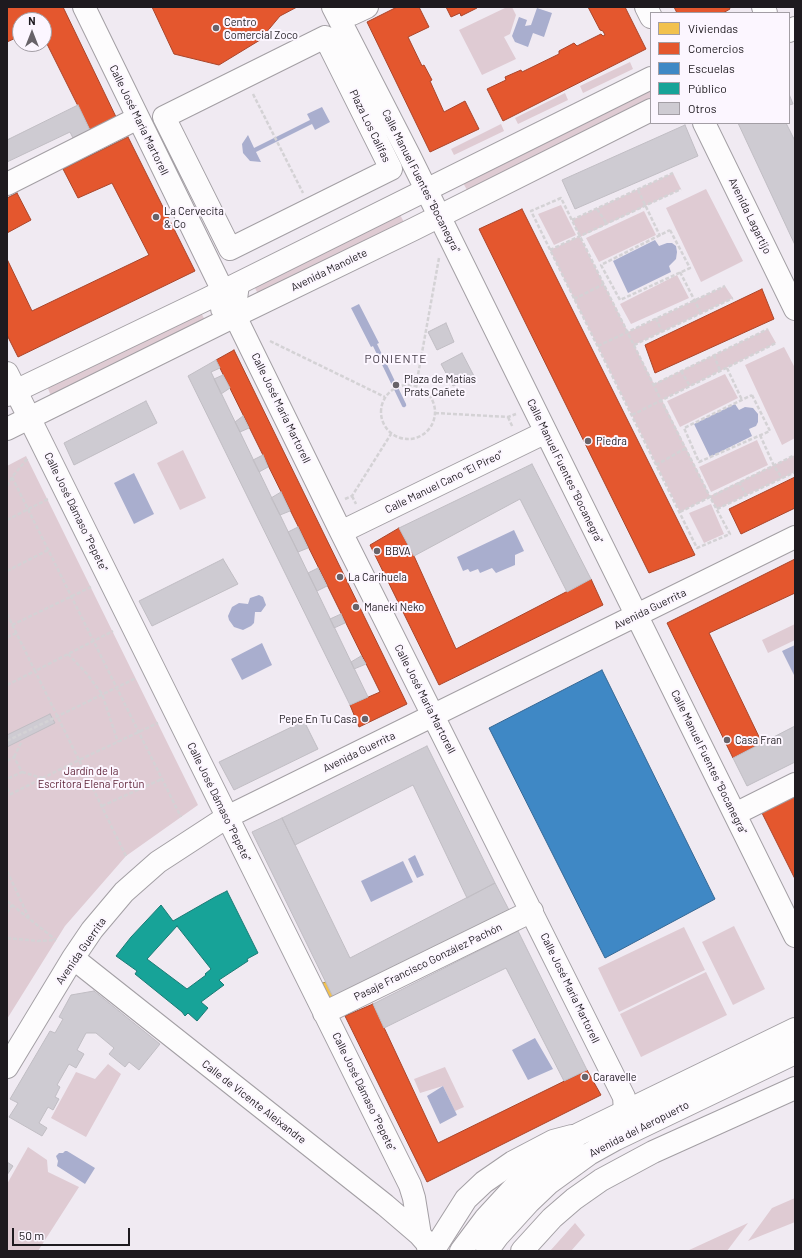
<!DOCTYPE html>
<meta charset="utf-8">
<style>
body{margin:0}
#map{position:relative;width:802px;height:1258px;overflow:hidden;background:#f0eaf2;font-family:Barlow,sans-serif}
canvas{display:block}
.frame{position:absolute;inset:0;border:8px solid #1e1a1f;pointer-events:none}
.legend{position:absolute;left:650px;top:12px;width:140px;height:112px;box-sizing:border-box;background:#fcf6ff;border:1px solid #a39ea5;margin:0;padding:5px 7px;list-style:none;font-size:12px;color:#1e1a1f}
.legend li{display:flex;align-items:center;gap:8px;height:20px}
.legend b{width:20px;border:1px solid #a39ea5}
.north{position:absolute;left:12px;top:12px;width:40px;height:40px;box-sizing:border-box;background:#fcf6ff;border:1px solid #a39ea5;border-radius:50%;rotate:0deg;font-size:11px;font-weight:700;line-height:16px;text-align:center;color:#1e1a1f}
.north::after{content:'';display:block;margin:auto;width:14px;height:18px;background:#686369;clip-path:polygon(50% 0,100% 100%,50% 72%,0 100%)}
.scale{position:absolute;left:12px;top:1228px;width:118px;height:18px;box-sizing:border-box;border:2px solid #1e1a1f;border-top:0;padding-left:5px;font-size:12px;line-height:14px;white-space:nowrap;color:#1e1a1f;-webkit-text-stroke:3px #fcf6ff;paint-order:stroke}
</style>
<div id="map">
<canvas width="802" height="1258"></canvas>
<div class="frame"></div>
<ul class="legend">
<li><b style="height:11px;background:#f2c14e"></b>Viviendas</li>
<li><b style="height:11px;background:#e4572e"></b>Comercios</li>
<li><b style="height:11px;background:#3f88c5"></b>Escuelas</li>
<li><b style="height:11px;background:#17a398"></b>Público</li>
<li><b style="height:11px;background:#cecbd2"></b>Otros</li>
</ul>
<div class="north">N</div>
<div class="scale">50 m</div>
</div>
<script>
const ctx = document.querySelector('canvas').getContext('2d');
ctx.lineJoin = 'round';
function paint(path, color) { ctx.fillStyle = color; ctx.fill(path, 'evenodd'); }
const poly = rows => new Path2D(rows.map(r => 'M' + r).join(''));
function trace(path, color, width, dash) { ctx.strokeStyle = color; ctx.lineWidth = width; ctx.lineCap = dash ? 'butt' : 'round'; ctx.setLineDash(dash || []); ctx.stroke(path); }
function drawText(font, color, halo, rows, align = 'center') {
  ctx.font = font + ' Barlow,sans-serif'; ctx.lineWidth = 4; ctx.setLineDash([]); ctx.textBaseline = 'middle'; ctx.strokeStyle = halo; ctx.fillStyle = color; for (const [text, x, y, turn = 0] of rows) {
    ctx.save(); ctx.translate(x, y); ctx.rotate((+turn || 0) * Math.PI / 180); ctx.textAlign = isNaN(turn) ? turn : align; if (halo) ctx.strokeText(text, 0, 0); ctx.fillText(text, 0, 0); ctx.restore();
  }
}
paint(poly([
 [507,7,512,7,516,15,510,34,504,37,516,59,482,75,459,30],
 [630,62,633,69,583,93,580,86],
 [649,89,651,94,651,100,467,190,462,181],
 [565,93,568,100,518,124,515,118],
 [501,124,504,131,454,155,451,149],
 [673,173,681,189,580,237,628,332,725,286,733,298,634,345,654,384,768,329,776,343,662,400,710,496,795,455,795,472,717,509,710,497,680,512,550,250,580,236,572,220],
 [706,189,743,261,701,282,666,208],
 [561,205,576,235,554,245,538,214],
 [644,211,656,235,599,262,586,238],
 [399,213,404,222,258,294,253,284],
 [677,275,689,298,631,324,620,304],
 [200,311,205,320,51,396,47,386],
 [784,347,795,368,795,438,782,445,745,365],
 [725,374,738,398,680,427,667,401],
 [757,440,768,465,711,492,699,467],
 [183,450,206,498,180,510,157,463],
 [26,456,198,805,126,856,65,926,7,1019,7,466],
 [711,504,724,534,704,543,689,513],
 [795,624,795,640,768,653,762,640],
 [734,926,765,989,733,1005,702,942],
 [684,927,705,970,619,1012,598,968],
 [706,972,727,1015,641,1057,620,1014],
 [108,1064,121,1074,86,1137,51,1118,76,1072,95,1079],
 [445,1067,464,1107,455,1111,443,1086,420,1093,414,1079],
 [28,1147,47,1160,48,1172,79,1187,38,1251,7,1251,7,1184],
 [795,1198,795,1222,748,1241,772,1208],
 [575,1223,585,1235,571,1251,550,1251],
 [748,1223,727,1251,687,1251]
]), '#dfcbd3');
paint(poly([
 [537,8,552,13,544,37,533,33,528,47,515,42,512,36,519,17,527,20,525,26,531,25],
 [322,107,330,122,315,130,307,114],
 [248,135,255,150,261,162,250,161,243,153,242,144],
 [655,240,659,246,667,243,672,243,676,246,677,252,676,259,669,266,671,272,628,293,613,261],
 [359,304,379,343,371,347,351,308],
 [735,404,739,410,745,407,753,408,758,414,758,422,756,426,749,429,752,436,710,457,694,424],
 [134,473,154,514,134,524,114,483],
 [514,530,524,551,515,555,515,565,496,573,492,568,480,573,478,569,470,572,468,569,463,571,457,557],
 [259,595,263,597,266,605,261,612,255,612,254,623,251,626,243,630,234,627,229,620,228,616,232,607,239,603,248,604,250,598],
 [262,643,272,665,242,680,231,659],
 [795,645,795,677,782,651],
 [415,855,424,875,417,878,408,859],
 [403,861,413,882,371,902,361,881],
 [535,1038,553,1069,528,1080,512,1050],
 [443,1086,457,1115,440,1124,427,1096],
 [65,1151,67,1151,95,1168,85,1184,57,1166,58,1161,56,1156,59,1153,63,1153]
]), '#a9aece');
const homes = poly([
 [337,978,346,995,329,1002,320,984,337,978]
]);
paint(homes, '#f2c14e');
trace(homes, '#b28f40', 1);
const shops = poly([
 [10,7,63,7,117,119,90,130,44,38,44,20,20,20,20,36,7,42,7,8,10,7],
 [152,7,297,7,280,16,260,40,219,65,174,54,152,7],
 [397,7,419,7,429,27,408,37,422,66,424,65,432,80,430,81,444,112,465,101,479,129,430,152,367,22,397,7],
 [446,7,477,7,477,8,461,16,460,13,451,17,446,7],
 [588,7,625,7,646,49,503,121,487,89,506,80,505,77,521,70,522,72,559,54,559,51,574,43,577,46,601,34,603,36,605,35,603,31,600,30,588,7],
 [674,7,729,7,730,9,723,13,677,13,674,7],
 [128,137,195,271,18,357,7,335,7,259,32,311,149,255,112,183,78,198,63,169,128,137],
 [17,193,31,220,7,233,7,198,17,193],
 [522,209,695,555,649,573,479,229,522,209],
 [762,289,774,319,655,373,645,345,762,289],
 [234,350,407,704,359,727,350,705,380,692,216,360,234,350],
 [795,477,795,508,741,534,729,509,795,477],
 [399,528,414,556,456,649,591,579,603,605,439,685,370,545,399,528],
 [795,559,795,593,709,633,762,743,733,758,667,623,795,559],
 [795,794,795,879,761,811,795,794],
 [373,1004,438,1143,587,1070,601,1095,427,1182,345,1016,373,1004]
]);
paint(shops, '#e4572e');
trace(shops, '#a9452a', 1);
const schools = poly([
 [602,670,715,899,605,958,489,728,602,670]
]);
paint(schools, '#3f88c5');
trace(schools, '#356793', 1);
const public = poly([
 [227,891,258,953,247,959,248,961,219,980,224,985,201,1002,208,1008,197,1021,188,1013,185,1016,182,1012,135,974,137,971,116,956,131,937,161,905,173,921,215,897,227,891],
 [177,926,211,969,205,974,206,975,187,989,147,959,177,926]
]);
paint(public, '#17a398');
trace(public, '#197a74', 1);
trace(poly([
 [255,150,311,122],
 [375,345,404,405]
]), '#a9aece', 4.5);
const building = poly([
 [789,94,793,104,789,105,789,94],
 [78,105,90,130,73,138,70,132,7,162,7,140,78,105],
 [738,123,786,123,795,141,795,245,738,123],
 [685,125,698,156,575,209,562,180,685,125],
 [446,323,454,342,437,350,428,332,446,323],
 [462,353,474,376,453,386,441,364,462,353],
 [216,360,220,368,211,372,368,697,350,705,188,376,216,360],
 [223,375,230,388,221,394,214,379,223,375],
 [146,401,157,423,74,465,64,443,146,401],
 [243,416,249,428,240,432,235,422,243,416],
 [263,455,268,467,259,472,253,460,263,455],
 [532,464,591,579,567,592,520,499,414,556,399,528,532,464],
 [281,492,290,511,280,515,271,498,281,492],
 [298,527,308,548,298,552,288,532,298,527],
 [223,559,238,584,152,626,139,601,223,559],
 [318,568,327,586,317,591,308,573,318,568],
 [341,614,345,623,334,628,330,619,341,614],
 [361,656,366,664,354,669,351,662,361,656],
 [50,714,55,723,7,747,7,735,50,714],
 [304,721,318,749,234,790,219,762,304,721],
 [795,726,795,762,747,786,733,758,795,726],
 [427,746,495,883,467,898,413,785,295,845,282,818,427,746],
 [282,818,350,958,495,883,509,910,333,997,252,832,282,818],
 [518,931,587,1070,564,1081,506,968,384,1028,373,1004,518,931],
 [94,991,160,1044,139,1070,129,1062,125,1067,109,1054,114,1048,96,1033,86,1033,77,1050,84,1054,76,1068,69,1064,57,1085,60,1087,55,1097,59,1099,53,1110,48,1107,39,1123,47,1128,42,1136,9,1117,18,1103,10,1099,50,1031,55,1033,63,1019,59,1017,71,995,94,991],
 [7,1162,13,1166,7,1175,7,1162]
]);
paint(building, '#cecbd2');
trace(building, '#c0bdc3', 1);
const minor = poly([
 [84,7,223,291,222,309],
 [333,7,409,155,795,936],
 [646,7,651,17],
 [763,7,766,13],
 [352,14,367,7],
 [325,37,391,169,230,249,164,117,325,37],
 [704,123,795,309],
 [7,184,138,118],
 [238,284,235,307,235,316,341,532,624,1097,625,1111],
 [7,373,410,1185,414,1198,420,1235],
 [341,532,546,432],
 [735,814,795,784],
 [73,958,385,1205,420,1235,427,1243,429,1251],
 [324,1013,532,911],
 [7,1067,73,958,92,930,124,892,158,862,227,817,795,537],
 [433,1251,466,1199,484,1182,513,1162,553,1141,572,1136],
 [522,1251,552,1218,574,1199,601,1180,653,1152,795,1088]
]);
const major = poly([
 [789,31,795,28],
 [7,395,207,299,651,78],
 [7,429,235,316,414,229,651,110],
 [461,1251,485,1219,520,1181,538,1164,579,1134,795,1029],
 [487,1251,498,1236,529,1202,549,1183,589,1154,616,1139,795,1053]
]);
trace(minor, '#a39fa4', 24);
trace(major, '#a39fa4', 24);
trace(poly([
 [253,94,303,193],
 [638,190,660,236],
 [597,209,607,224],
 [572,220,673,173],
 [670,230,690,268,620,300,601,265,670,230],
 [550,250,681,189],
 [680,272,701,313],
 [574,299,604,284],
 [656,318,662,332],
 [270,341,385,397],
 [634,345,733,298],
 [598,346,725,286],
 [714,355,720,371],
 [727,368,742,400],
 [681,371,690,386],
 '381 412a27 27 0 1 1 54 0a27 27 0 1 1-54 0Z',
 [653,385,768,329],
 [416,386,439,258],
 [752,395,770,431,699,462,684,428,752,395],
 [435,413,508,417,516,414],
 [632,415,776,343],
 [508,417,513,428],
 [760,435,774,466,782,478],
 [656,465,686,448],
 [12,477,181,817],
 [739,482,746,495],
 [7,486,12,477,28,458],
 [352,496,356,504],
 [345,499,352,496,391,434],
 [717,509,795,472],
 [680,512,710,497,730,534,697,548,531,211,561,198,661,400,710,497,795,455],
 [7,520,48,499],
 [7,571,48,550],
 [7,614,35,671,113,631],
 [12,625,91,587],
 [7,637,17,633],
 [68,654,87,674,102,694,118,742],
 [7,685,35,671,79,760,7,796],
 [7,741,136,678],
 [14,757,22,741],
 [7,761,14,757,22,772,7,779],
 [22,772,42,778],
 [7,788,10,794],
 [102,806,162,779],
 [126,856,79,760,158,723],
 [7,871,29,918],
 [7,901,56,940],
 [7,913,12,905],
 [7,938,38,941,56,940]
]), '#d4d2d5', 2.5, [4, 2]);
trace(minor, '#fdfcfd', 22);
trace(major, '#fdfcfd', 22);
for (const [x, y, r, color] of [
 [216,28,4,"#686369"],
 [156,217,4,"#686369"],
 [396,385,4,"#686369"],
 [588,441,4,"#686369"],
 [377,551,4,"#686369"],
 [340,577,4,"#686369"],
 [356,607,4,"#686369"],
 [365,719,4,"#686369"],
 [727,740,4,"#686369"],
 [585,1077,4,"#686369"]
]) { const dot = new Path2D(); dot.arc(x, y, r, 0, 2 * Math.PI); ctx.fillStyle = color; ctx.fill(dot); trace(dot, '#fcf6ff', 1.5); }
drawText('11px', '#1e1a1f', '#fcf6ff', [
 ["Centro",224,22],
 ["Comercial Zoco",224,35],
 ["La Cervecita",164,211],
 ["& Co",164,224],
 ["Plaza de Matías",404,379],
 ["Prats Cañete",404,392],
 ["Piedra",596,441],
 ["BBVA",385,551],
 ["La Carihuela",348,577],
 ["Maneki Neko",364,607],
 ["Pepe En Tu Casa",357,719,"right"],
 ["Casa Fran",735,740],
 ["Caravelle",593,1077]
], 'left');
drawText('11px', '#1e1a1f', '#fcf6ff', [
 ["Calle José María Martorell",139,120,64],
 ["Plaza Los Califas",370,126,64],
 ["Calle Manuel Fuentes \"Bocanegra\"",421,181,63],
 ["Avenida Lagartijo",750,216,64],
 ["Avenida Manolete",329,270,-26],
 ["Calle José María Martorell",281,408,64],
 ["Calle Manuel Fuentes \"Bocanegra\"",565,471,64],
 ["Calle Manuel Cano \"El Pireo\"",444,482,-26],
 ["Calle José Dámaso \"Pepete\"",76,512,64],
 ["Avenida Guerrita",650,609,-26],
 ["Calle José María Martorell",425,699,63],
 ["Avenida Guerrita",359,752,-26],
 ["Calle Manuel Fuentes \"Bocanegra\"",709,762,64],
 ["Calle José Dámaso \"Pepete\"",219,802,64],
 ["Avenida Guerrita",81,951,-55],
 ["Pasaje Francisco González Pachón",428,962,-26],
 ["Calle José María Martorell",570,988,64],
 ["Calle José Dámaso \"Pepete\"",364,1092,64],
 ["Calle de Vicente Aleixandre",254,1102,38],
 ["Avenida del Aeropuerto",639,1129,-27]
]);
drawText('11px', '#5b1e33', '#fcf6ff', [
 ["Jardín de la",91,771],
 ["Escritora Elena Fortún",91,784]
]);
ctx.letterSpacing = '1px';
drawText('12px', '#473e4a', '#fcf6ff', [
 ["PONIENTE",396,359]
]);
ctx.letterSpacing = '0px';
</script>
